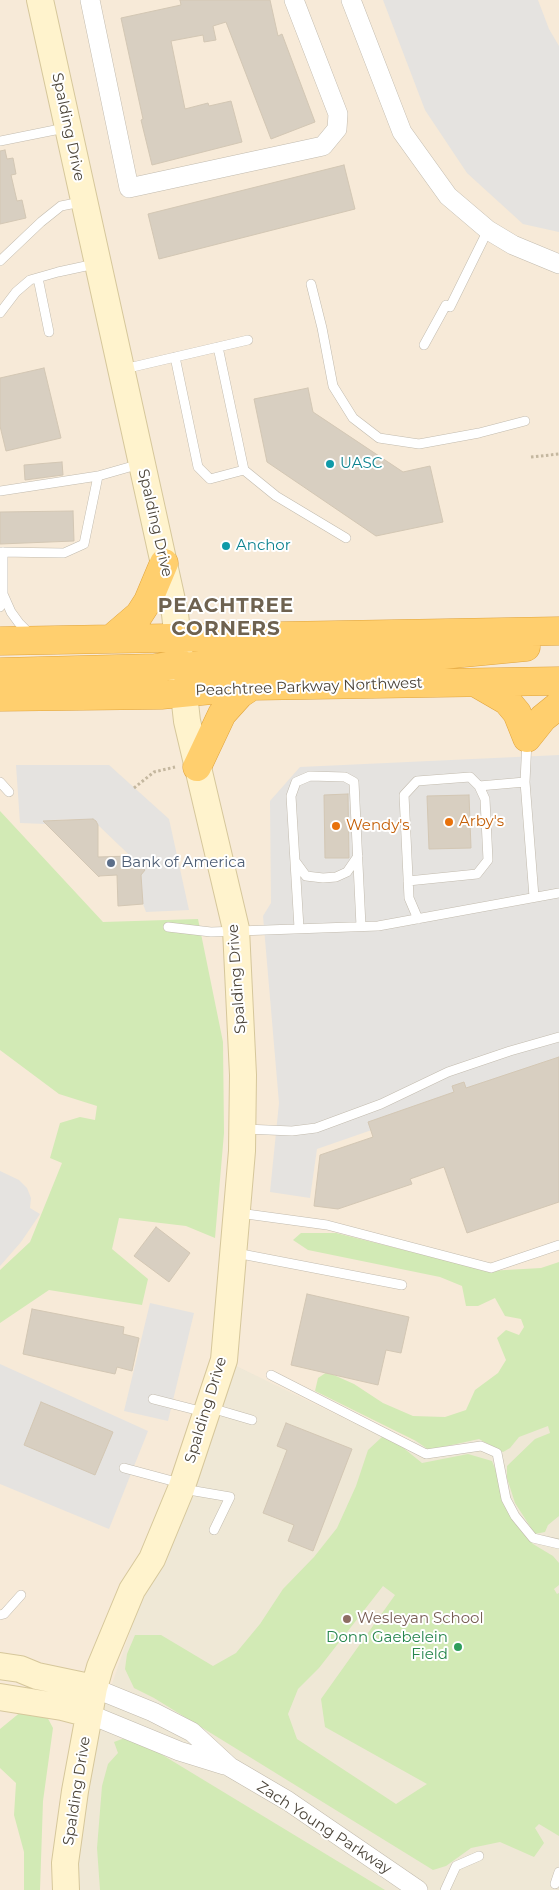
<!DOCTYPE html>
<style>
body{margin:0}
canvas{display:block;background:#f6f3ec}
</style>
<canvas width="559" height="1890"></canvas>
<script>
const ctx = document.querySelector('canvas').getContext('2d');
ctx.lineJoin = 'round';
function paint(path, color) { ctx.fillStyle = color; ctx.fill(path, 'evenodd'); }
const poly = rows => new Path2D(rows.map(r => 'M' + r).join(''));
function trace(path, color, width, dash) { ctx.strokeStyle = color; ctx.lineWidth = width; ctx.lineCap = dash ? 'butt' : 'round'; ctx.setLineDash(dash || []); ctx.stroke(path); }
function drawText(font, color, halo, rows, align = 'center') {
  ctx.font = font + ' Montserrat,sans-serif'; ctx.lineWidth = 4; ctx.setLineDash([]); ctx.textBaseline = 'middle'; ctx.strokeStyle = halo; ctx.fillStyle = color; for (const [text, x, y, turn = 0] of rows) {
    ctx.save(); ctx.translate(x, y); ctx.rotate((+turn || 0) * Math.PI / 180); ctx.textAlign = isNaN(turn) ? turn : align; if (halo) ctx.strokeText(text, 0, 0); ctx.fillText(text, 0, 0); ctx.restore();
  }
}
paint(poly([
 [0,0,559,0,559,1387,401,1446,224,1361,80,1890,0,1890]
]), '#f7ead8');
paint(poly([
 [224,1360,401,1446,559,1387,559,1890,66,1890,75,1791]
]), '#efe8d6');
paint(poly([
 [0,811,103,922,198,919,223,1042,224,1133,215,1238,186,1226,119,1218,112,1249,148,1279,142,1305,49,1290,0,1323,0,1270,30,1242,62,1163,50,1158,60,1123,80,1117,95,1120,97,1106,59,1094,0,1050],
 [301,1233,336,1233,488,1271,541,1268,559,1262,559,1516,548,1525,545,1532,535,1534,515,1503,507,1478,507,1466,535,1439,550,1433,548,1426,519,1437,510,1448,503,1452,479,1439,429,1450,416,1441,315,1391,318,1378,327,1372,354,1384,383,1403,413,1416,445,1417,466,1410,475,1390,498,1373,506,1360,497,1338,506,1330,519,1335,524,1327,521,1319,505,1316,495,1298,478,1306,466,1306,462,1286,440,1277,308,1250,293,1240],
 [382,1437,401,1446,422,1463,468,1454,492,1461,517,1525,533,1544,553,1556,559,1563,559,1585,554,1589,557,1594,559,1593,559,1836,539,1824,535,1828,544,1843,534,1857,500,1842,471,1848,446,1866,433,1870,154,1698,134,1688,125,1669,127,1654,135,1635,161,1635,213,1666,236,1653,260,1624,283,1589,314,1557,337,1528,356,1486,368,1450],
 [383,1586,395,1595,321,1699,325,1727,427,1784,396,1804,297,1739,288,1714,298,1689,319,1668],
 [22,1711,45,1713,53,1728,43,1801,40,1890,24,1890,24,1852,14,1815,16,1783,0,1768,0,1729],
 [122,1739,133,1739,146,1745,385,1890,100,1890,97,1848,102,1786,108,1764,118,1753,114,1742]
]), '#d2eab5');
paint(poly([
 [383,0,538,0,549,29,559,46,559,232,523,224,467,173,425,110],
 [559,755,559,1065,317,1149,310,1198,270,1192,279,1103,263,916,271,903,270,801,300,767],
 [16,765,109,765,169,819,189,910,146,912,143,904,141,875,145,870,98,825,96,821,92,819,50,820,46,824,20,823],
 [0,1171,19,1180,27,1188,31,1198,30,1208,40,1214,21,1242,0,1266],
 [150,1303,194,1313,168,1421,124,1411],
 [0,1364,148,1431,109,1529,0,1484],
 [41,1403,113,1432,95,1474,24,1445]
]), '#e5e3e0');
const building = poly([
 [180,0,270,0,278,36,282,34,315,122,271,139,226,22,213,26,216,40,204,42,203,35,171,41,185,109,208,103,209,106,231,101,242,142,152,165,141,120,143,119,121,18,181,5,180,0],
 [5,150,7,159,13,158,16,174,11,175,17,201,22,200,26,218,0,224,0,151,5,150],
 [344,165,355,209,159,259,148,214,344,165],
 [44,368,61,438,6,451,0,426,0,378,44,368],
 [308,388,313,412,403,472,430,466,443,522,376,536,267,462,254,399,308,388],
 [62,462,63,475,25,480,24,465,62,462],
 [73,511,74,541,0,544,0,512,73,511],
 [348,794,349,858,325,858,324,795,348,794],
 [469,795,471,848,429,849,427,796,469,795],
 [93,819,96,821,98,825,98,857,130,856,145,870,141,875,143,904,118,906,117,875,99,876,99,877,43,821,93,819],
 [559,1057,559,1202,467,1233,444,1167,410,1179,412,1184,338,1209,314,1206,320,1155,373,1137,368,1122,454,1092,452,1086,464,1082,466,1088,559,1057],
 [156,1227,190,1253,169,1282,134,1256,156,1227],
 [307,1294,409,1317,401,1353,386,1350,378,1385,291,1365,307,1294],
 [32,1309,124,1327,123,1334,139,1338,132,1371,117,1367,115,1374,23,1354,32,1309],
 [41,1402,113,1432,95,1475,24,1445,41,1402],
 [286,1423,352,1449,313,1551,288,1541,294,1525,263,1513,287,1450,277,1446,286,1423]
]);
paint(building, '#d8cfc1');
trace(building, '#d3c7b4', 1);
const lane = poly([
 [0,141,65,128],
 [0,261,41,222,61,206,81,202],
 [38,278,49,332],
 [311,284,322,328,333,386,353,418,379,438,419,444,479,433,525,421],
 [450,307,488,230],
 [0,313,16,292,30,280,58,272,95,264],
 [424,345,446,305],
 [218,347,244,470,276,496,346,538],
 [175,357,198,467,210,479,244,470],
 [124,369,248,340],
 [0,491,98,476,140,464],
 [0,552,64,553,84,544,98,476],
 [3,594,11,612,19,623,30,634],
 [0,607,3,594,3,552],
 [527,740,525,782,534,897],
 [0,782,9,792],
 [479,786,525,782],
 [295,861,306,876,323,878,336,877,347,872,358,856],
 [408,881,477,874,488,860,485,799,479,786,470,777,417,781,404,795,409,898,418,919],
 [168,927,211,932,378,926,559,893],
 [299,928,291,796,296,782,310,776,345,777,354,782,361,926],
 [245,1129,292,1131,316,1128,381,1104,448,1072,510,1051,559,1037],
 [239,1213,327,1225,491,1268,559,1245],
 [236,1253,402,1285],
 [271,1375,426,1454,481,1446,497,1453,506,1499,515,1516,533,1538,559,1544],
 [153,1399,204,1412],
 [211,1408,252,1420],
 [124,1468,180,1483],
 [183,1489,230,1497,214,1530],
 [0,1615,4,1614,21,1595],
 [555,1884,559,1872],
 [445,1890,456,1866,479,1856]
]);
const street = poly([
 [90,0,129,188,323,146,337,129,338,114,294,0],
 [351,0,402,132,448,196,488,230,513,245,559,264],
 [94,1688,153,1712,192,1732,230,1767,288,1801,418,1890],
 [89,1714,179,1751,224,1765]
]);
const secondary = poly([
 [40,0,175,614,187,721,236,929,243,1075,242,1151,224,1360,181,1489,152,1559,132,1590,100,1667,94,1688,75,1791,65,1863,66,1890],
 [0,1666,20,1669,37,1676,94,1688],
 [0,1697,62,1707,89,1714]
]);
const highway = poly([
 [111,639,139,615,148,601,164,563],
 [0,641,559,631],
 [181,667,206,665,379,661,526,647],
 [0,672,155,668,181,664],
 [476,683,507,701,517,713,527,738],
 [0,697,161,695,252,686,559,681],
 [527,738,543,718,559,705],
 [197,767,222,714,240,694,252,686]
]);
trace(lane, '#c2bbae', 10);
trace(street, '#c2bbae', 20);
trace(secondary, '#d6c79b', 28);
trace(highway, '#e0a43c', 29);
trace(poly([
 [531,457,559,454],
 [134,788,154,772,175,767]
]), '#c4b79f', 3, [2.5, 2.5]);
trace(lane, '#fff', 9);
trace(street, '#fff', 19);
trace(secondary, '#fff3cd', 26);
trace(highway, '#ffcf6e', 28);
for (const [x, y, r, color] of [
 [330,464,5,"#0f9aa8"],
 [226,546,5,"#0f9aa8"],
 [449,822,5,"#e8710a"],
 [336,826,5,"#e8710a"],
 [111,863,5,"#5c6f8a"],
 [347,1619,5,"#8d6e63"],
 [458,1647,5,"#2e9e5b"]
]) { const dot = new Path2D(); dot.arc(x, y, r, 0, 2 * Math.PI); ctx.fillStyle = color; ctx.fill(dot); trace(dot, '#fff', 2); }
drawText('15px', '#4b4439', '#fff', [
 ["Spalding Drive",68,127,78],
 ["Spalding Drive",155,523,77],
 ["Peachtree Parkway Northwest",309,687,-2],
 ["Spalding Drive",237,979,-94],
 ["Spalding Drive",206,1410,-73],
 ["Spalding Drive",77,1791,-81],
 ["Zach Young Parkway",324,1828,33]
]);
drawText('15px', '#0d838f', '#fff', [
 ["UASC",340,464],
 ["Anchor",236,546]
], 'left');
drawText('15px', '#c56008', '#fff', [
 ["Arby's",459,822],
 ["Wendy's",346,826]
], 'left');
drawText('15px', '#4e5e75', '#fff', [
 ["Bank of America",121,863]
], 'left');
drawText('15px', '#785e54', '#fff', [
 ["Wesleyan School",357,1619]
], 'left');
drawText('15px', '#27864d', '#fff', [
 ["Donn Gaebelein",448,1638],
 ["Field",448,1655]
], 'right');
ctx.letterSpacing = '1px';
drawText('bold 20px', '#6e6250', '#fff', [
 ["PEACHTREE",226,606],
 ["CORNERS",226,629]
]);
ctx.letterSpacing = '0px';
</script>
